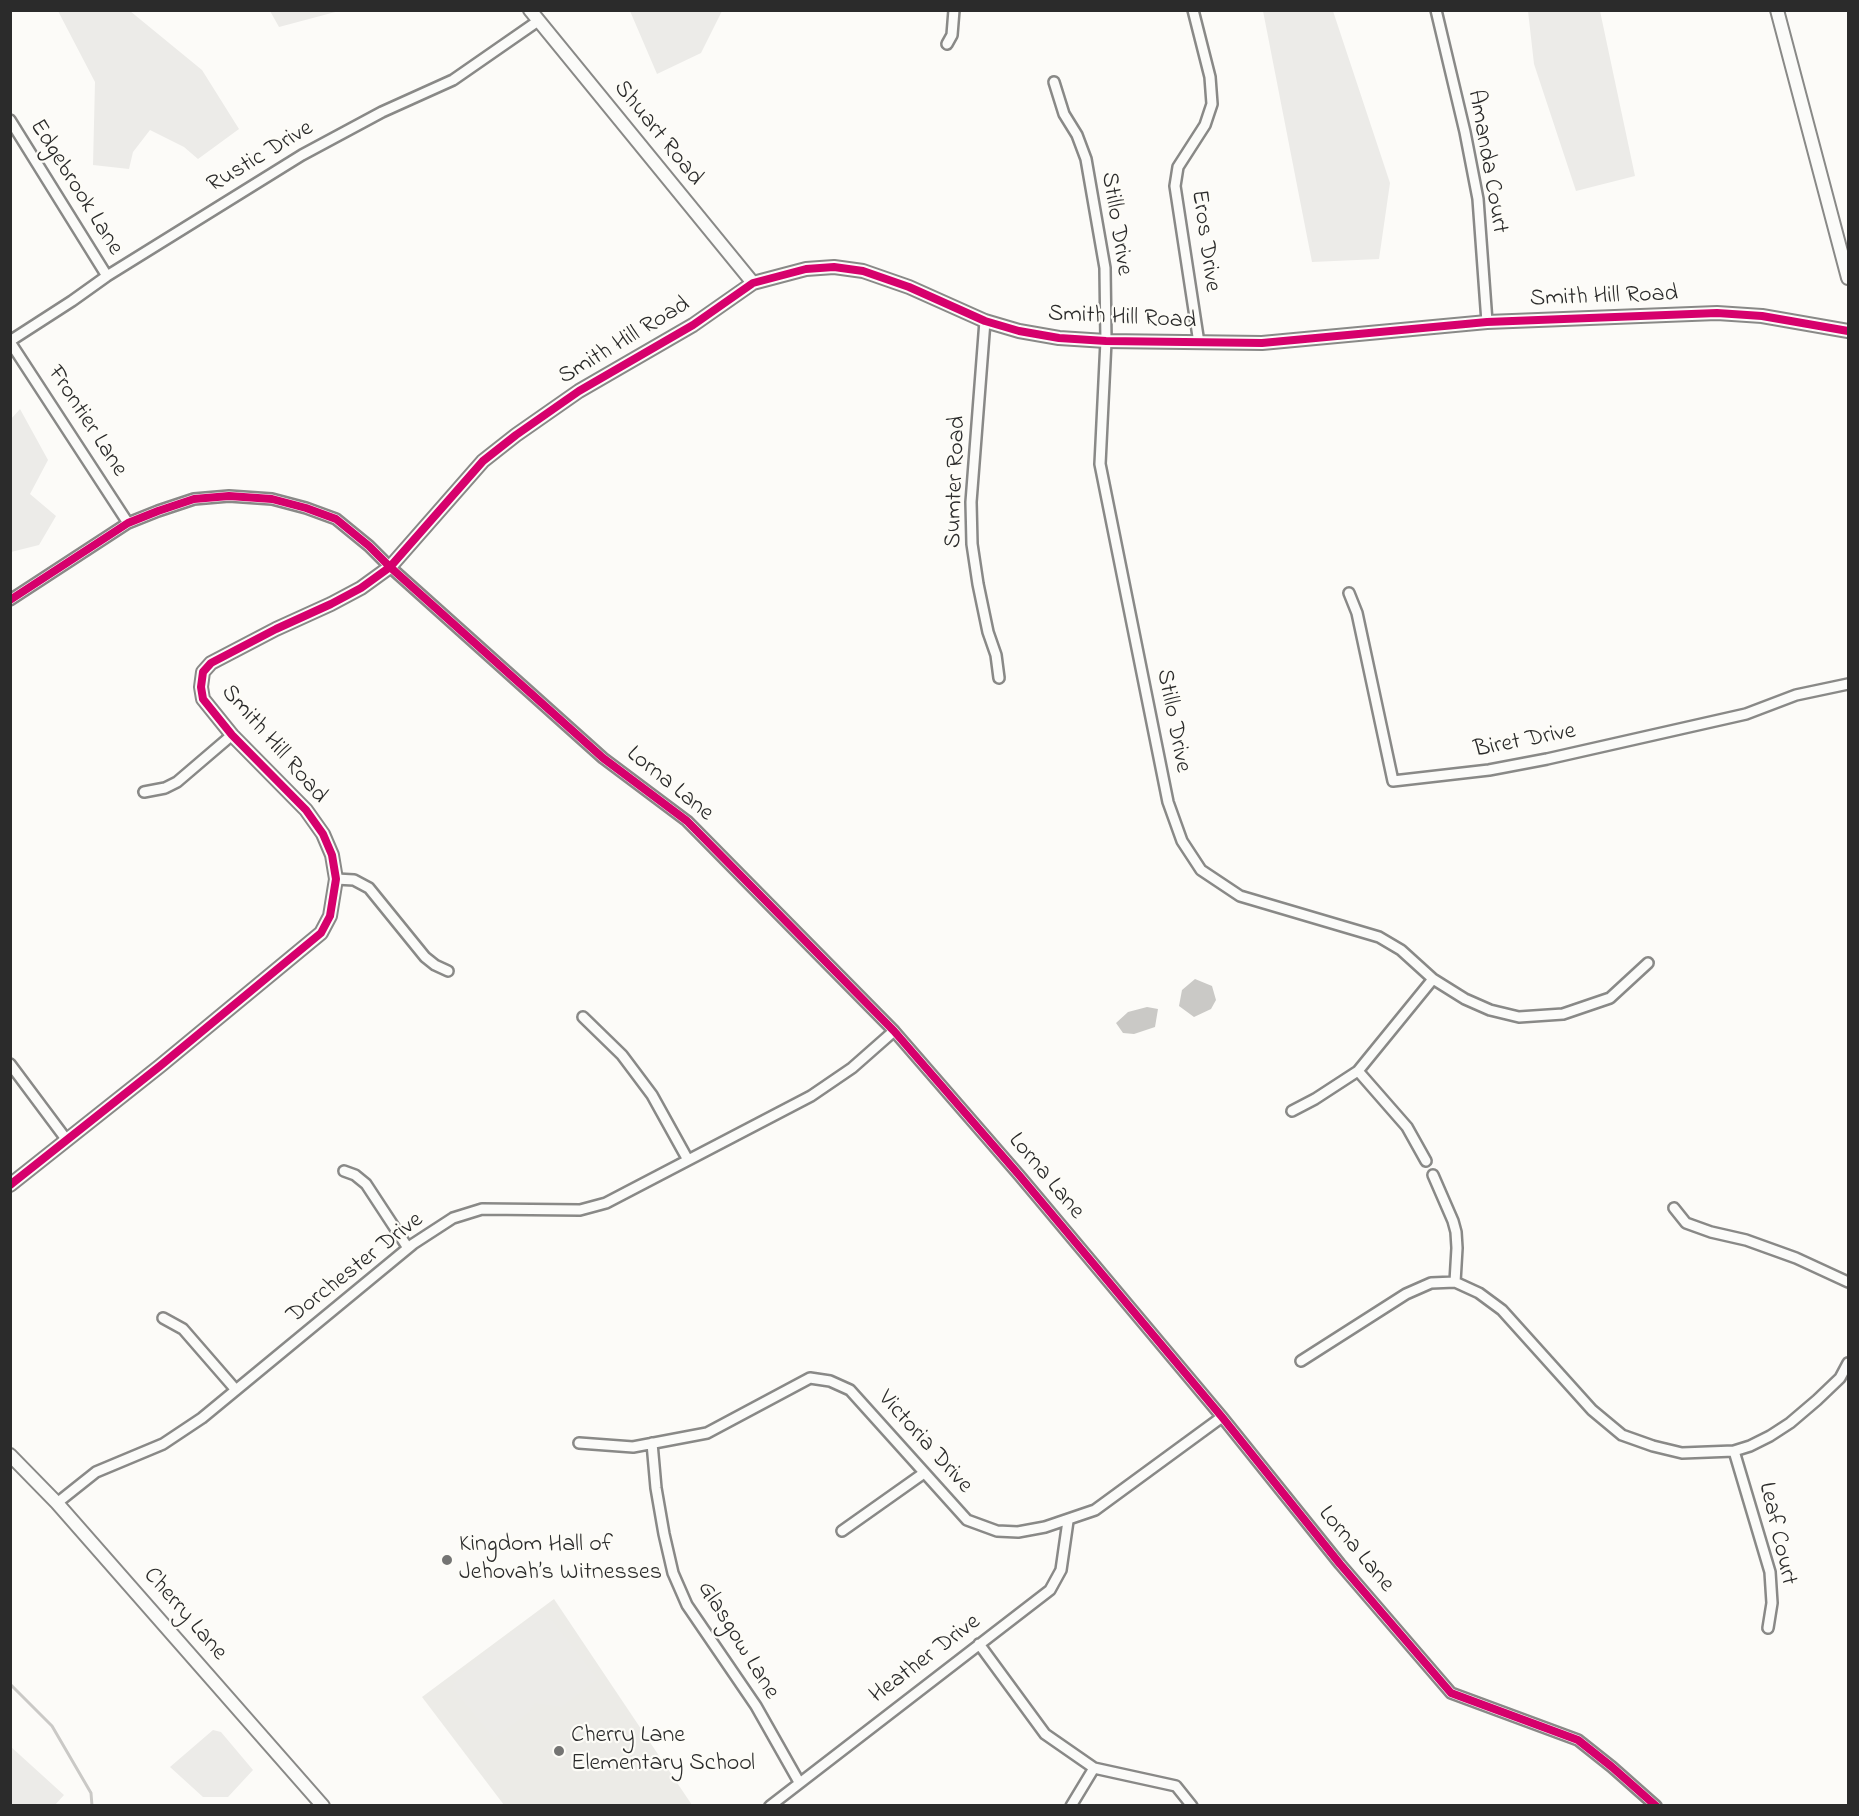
<!DOCTYPE html>
<meta charset="utf-8">
<style>
body{margin:0}
#map{position:relative;width:1859px;height:1816px;overflow:hidden;background:#fcfbf8;font-family:"Indie Flower",sans-serif}
canvas{display:block}
.frame{position:absolute;inset:0;border:12px solid #2b2b2b;pointer-events:none}
</style>
<div id="map">
<canvas width="1859" height="1816"></canvas>
<div class="frame"></div>
</div>
<script>
const ctx = document.querySelector('canvas').getContext('2d');
ctx.lineJoin = 'round';
function paint(path, color) { ctx.fillStyle = color; ctx.fill(path, 'evenodd'); }
const poly = rows => new Path2D(rows.map(r => 'M' + r).join(''));
function trace(path, color, width, dash) { ctx.strokeStyle = color; ctx.lineWidth = width; ctx.lineCap = dash ? 'butt' : 'round'; ctx.setLineDash(dash || []); ctx.stroke(path); }
function drawText(font, color, halo, rows, align = 'center') {
  ctx.font = font + ' "Indie Flower",sans-serif'; ctx.lineWidth = 4.5; ctx.setLineDash([]); ctx.textBaseline = 'middle'; ctx.strokeStyle = halo; ctx.fillStyle = color; for (const [text, x, y, turn = 0] of rows) {
    ctx.save(); ctx.translate(x, y); ctx.rotate((+turn || 0) * Math.PI / 180); ctx.textAlign = isNaN(turn) ? turn : align; if (halo) ctx.strokeText(text, 0, 0); ctx.fillText(text, 0, 0); ctx.restore();
  }
}
paint(poly([
 [554,1599,692,1805,504,1805,422,1697]
]), '#ecebe7');
paint(poly([
 [58,11,130,11,202,70,239,129,198,159,184,147,150,130,133,152,129,169,93,165,95,82],
 [270,11,339,11,279,27],
 [630,11,722,11,701,53,657,74],
 [1263,11,1333,11,1390,183,1379,259,1312,262],
 [1528,11,1600,11,1635,176,1576,191,1534,64],
 [20,409,48,460,30,494,56,516,39,545,11,552,11,419],
 [537,1613,553,1621,598,1679,562,1707,534,1703,530,1712,494,1739,452,1688,457,1677,492,1647],
 [213,1730,221,1732,253,1770,228,1797,203,1797,170,1767],
 [10,1746,64,1795,55,1805,11,1805]
]), '#ecebe8');
paint(poly([
 [1195,979,1212,986,1216,1000,1211,1009,1194,1017,1179,1006,1182,990],
 [1147,1007,1158,1009,1155,1027,1134,1034,1123,1033,1116,1023,1128,1012]
]), '#cac9c6');
trace(poly([
 [10,1684,52,1726,91,1793,92,1806]
]), '#cac9c6', 3);
const street = poly([
 [1193,10,1210,77,1212,104,1205,125,1178,167,1175,186,1199,343],
 [1436,10,1465,132,1478,199,1487,322],
 [947,44,952,35,954,10],
 [1054,82,1064,114,1077,135,1086,159,1105,268,1106,341,1100,464,1168,802,1182,841,1201,870,1240,896,1379,937,1401,950,1433,979,1465,999,1490,1010,1519,1017,1563,1014,1610,998,1648,963],
 [10,120,107,276],
 [985,321,971,502,972,544,978,584,988,632,996,655,999,678],
 [10,341,72,301,107,276,302,155,382,112,453,80,538,21],
 [10,342,128,523],
 [1349,593,1357,613,1393,781,1489,770,1547,759,1746,714,1796,695,1848,684],
 [10,600,128,523,158,511,194,499,229,496,272,499,306,508,336,519,369,546,390,567,603,758,687,821,894,1031,1019,1175,1222,1417,1340,1564,1451,1693,1578,1740,1612,1767,1656,1806],
 [144,792,165,788,177,782,232,735],
 [336,879,354,880,369,888,425,957,435,965,448,971],
 [583,1017,622,1055,652,1095,688,1160],
 [10,1064,66,1139],
 [1358,1071,1407,1127,1426,1161],
 [1292,1111,1315,1099,1358,1071,1433,979],
 [344,1171,355,1175,366,1184,408,1248],
 [1433,1175,1453,1221,1456,1232,1457,1248,1455,1282],
 [1674,1208,1686,1223,1711,1232,1746,1240,1796,1258,1848,1282],
 [163,1318,183,1329,236,1390],
 [1301,1361,1406,1294,1431,1283,1455,1282,1479,1293,1502,1310,1592,1410,1622,1435,1653,1446,1682,1453,1734,1451,1750,1446,1770,1436,1790,1423,1817,1400,1840,1378,1848,1363],
 [579,1443,633,1447,707,1433,810,1378,830,1381,850,1390,967,1520,997,1531,1018,1532,1045,1527,1095,1510,1222,1417],
 [652,1443,656,1488,664,1534,673,1573,687,1605,756,1706,799,1782],
 [1734,1451,1770,1572,1772,1603,1768,1628],
 [57,1503,96,1472,163,1444,202,1418,413,1244,453,1218,482,1209,580,1210,606,1203,811,1096,852,1068,894,1031],
 [842,1531,924,1473],
 [979,1644,1045,1734,1094,1768,1176,1786,1192,1806],
 [770,1806,1050,1590,1061,1570,1068,1521],
 [1071,1806,1094,1768]
]);
const secondary = poly([
 [530,10,753,283],
 [1777,10,1848,278],
 [10,1185,160,1066,321,933,330,916,336,879,332,855,323,834,306,810,232,735,203,699,201,687,203,672,211,663,276,629,331,604,361,588,390,567,483,461,516,435,579,391,693,325,753,283,806,269,834,267,863,271,909,287,985,321,1019,331,1059,338,1106,341,1262,343,1487,322,1717,313,1762,316,1848,331],
 [10,1455,57,1503,323,1806]
]);
trace(street, '#898987', 14);
trace(secondary, '#898987', 16);
trace(street, '#fbfbf9', 9);
trace(secondary, '#fbfbf9', 12);
trace(poly([
 [10,600,128,523,158,511,194,499,229,496,272,499,306,508,336,519,369,546,390,567,603,758,687,821,894,1031,1019,1175,1222,1417,1340,1564,1451,1693,1578,1740,1612,1767,1656,1806],
 [10,1185,160,1066,321,933,330,916,336,879,332,855,323,834,306,810,232,735,203,699,201,687,203,672,211,663,276,629,331,604,361,588,390,567,483,461,516,435,579,391,693,325,753,283,806,269,834,267,863,271,909,287,985,321,1019,331,1059,338,1106,341,1262,343,1487,322,1717,313,1762,316,1848,331]
]), '#d6006c', 8);
for (const [x, y, r, color] of [
 [447,1560,6,"#747473"],
 [559,1751,6,"#747473"]
]) { const dot = new Path2D(); dot.arc(x, y, r, 0, 2 * Math.PI); ctx.fillStyle = color; ctx.fill(dot); trace(dot, '#fdfcf7', 2); }
drawText('24px', '#2b2b2b', '#fdfcf7', [
 ["Shuart Road",657,134,51],
 ["Rustic Drive",261,158,-31],
 ["Amanda Court",1486,162,80],
 ["Edgebrook Lane",75,188,58],
 ["Stillo Drive",1115,224,81],
 ["Eros Drive",1204,241,82],
 ["Smith Hill Road",1604,298,-2],
 ["Smith Hill Road",1122,319,3],
 ["Smith Hill Road",625,342,-31],
 ["Frontier Lane",86,422,57],
 ["Sumter Road",957,482,-88],
 ["Stillo Drive",1172,721,79],
 ["Biret Drive",1525,742,-11],
 ["Smith Hill Road",273,745,49],
 ["Lorna Lane",669,785,39],
 ["Lorna Lane",1045,1177,50],
 ["Dorchester Drive",356,1269,-38],
 ["Victoria Drive",924,1443,48],
 ["Leaf Court",1776,1534,77],
 ["Lorna Lane",1355,1550,50],
 ["Cherry Lane",184,1615,49],
 ["Glasgow Lane",737,1641,58],
 ["Heather Drive",926,1660,-37]
]);
drawText('24px', '#2b2b2b', '#fdfcf7', [
 ["Kingdom Hall of",459,1546],
 ["Jehovah’s Witnesses",459,1574],
 ["Cherry Lane",571,1737],
 ["Elementary School",571,1765]
], 'left');
</script>
